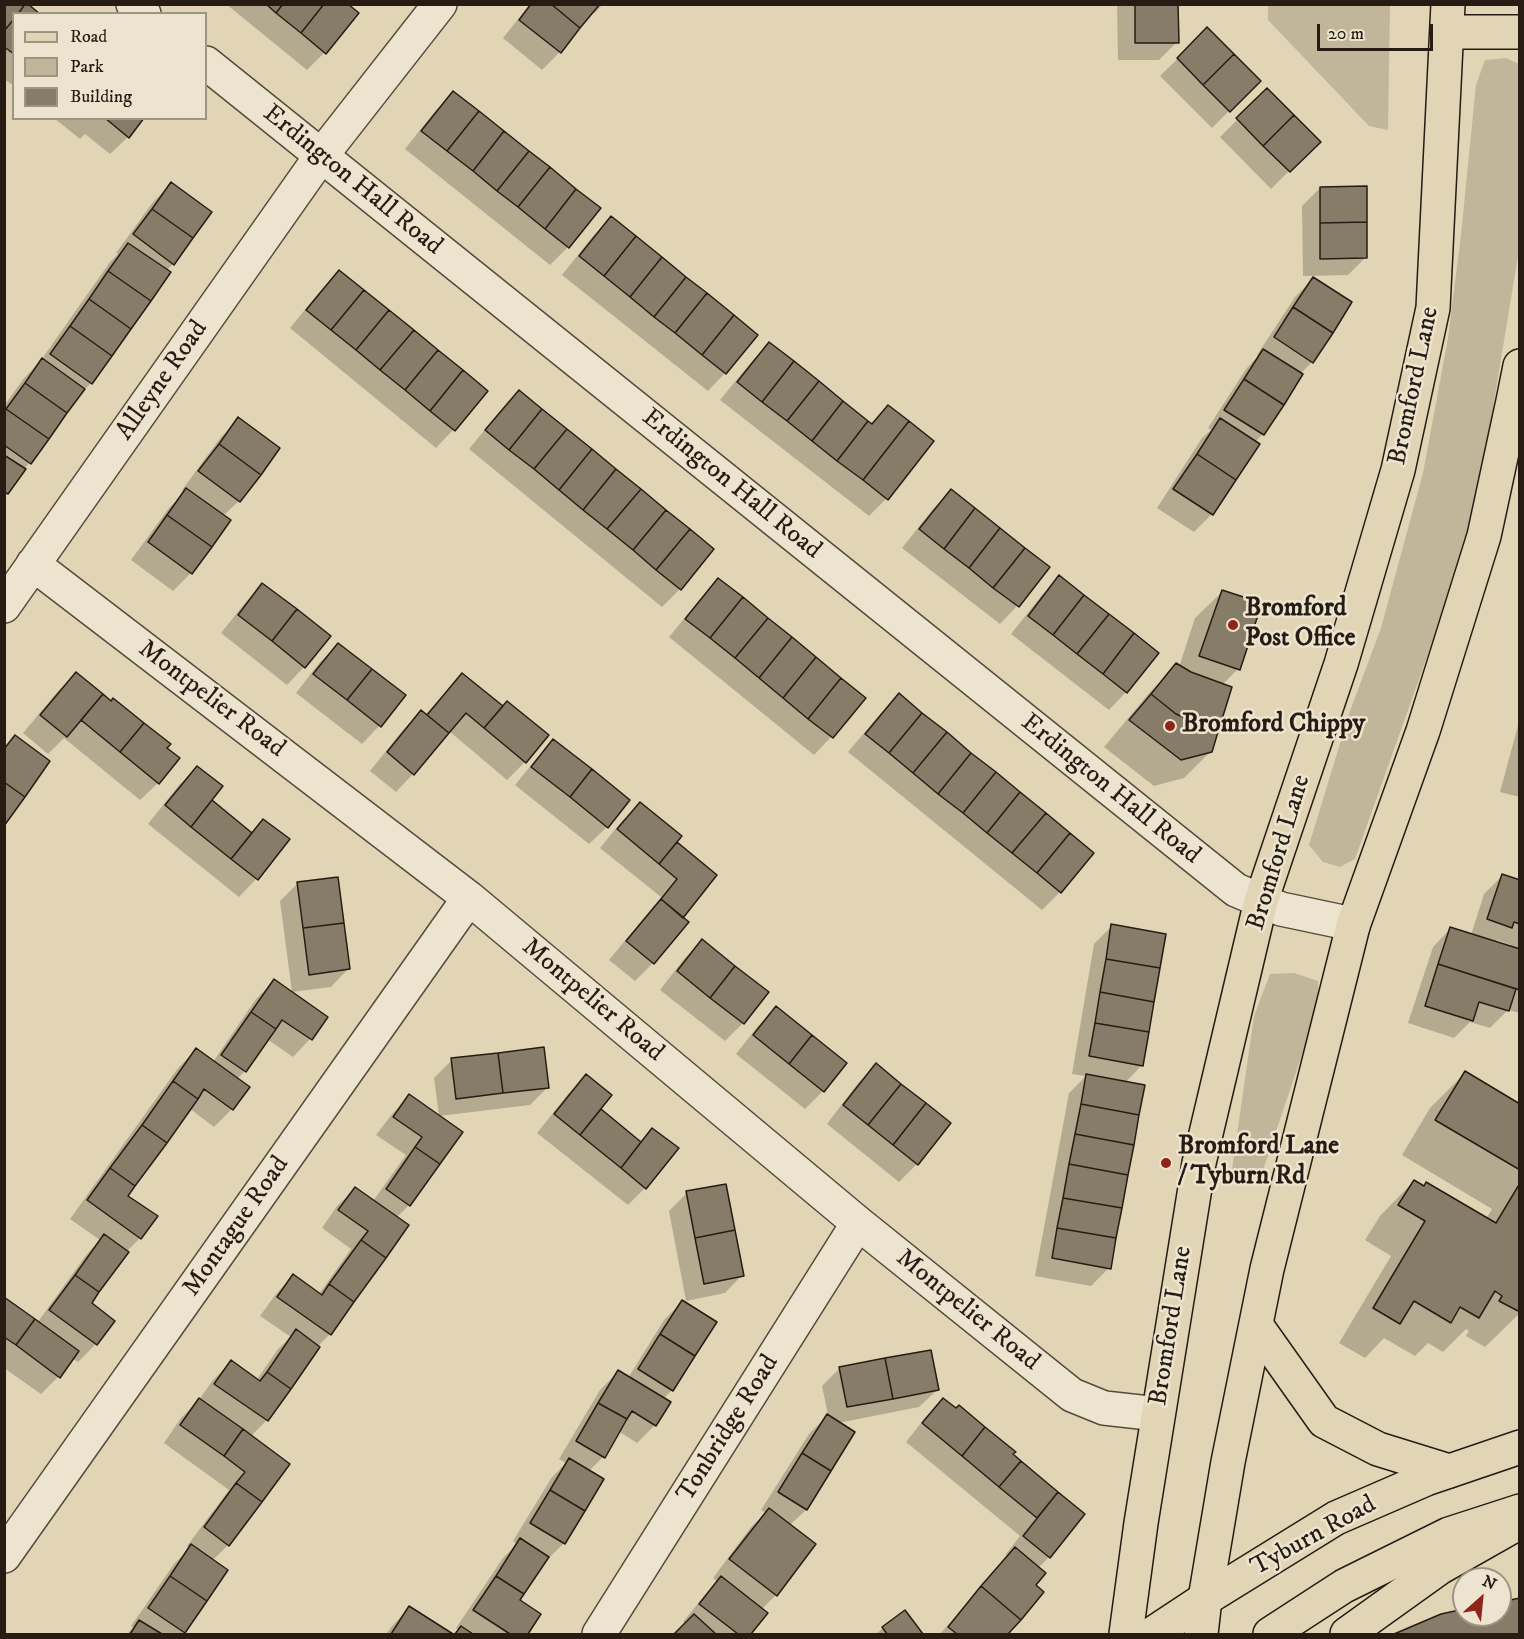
<!DOCTYPE html>
<style>
body{margin:0}
#map{position:relative;width:1524px;height:1639px;overflow:hidden;background:#e1d5b5;font-family:"IM FELL DW Pica",serif}
canvas{display:block}
.frame{position:absolute;inset:0;border:6px solid #261c14;pointer-events:none}
.legend{position:absolute;left:12px;top:12px;width:195px;height:108px;box-sizing:border-box;background:#ece4cf;border:2px solid #9d9484;margin:0;padding:8px 10px;list-style:none;font-size:18px;color:#261c14}
.legend li{display:flex;align-items:center;gap:12px;height:30px}
.legend b{width:30px;border:2px solid #9d9484}
.north{position:absolute;left:1452px;top:1567px;width:60px;height:60px;box-sizing:border-box;background:#ece4cf;border:2px solid #9d9484;border-radius:50%;rotate:27deg;font-size:16px;font-weight:700;line-height:24px;text-align:center;color:#261c14}
.north::after{content:'';display:block;margin:auto;width:21px;height:27px;background:#8f2418;clip-path:polygon(50% 0,100% 100%,50% 72%,0 100%)}
.scale{position:absolute;left:1317px;top:24px;width:116px;height:27px;box-sizing:border-box;border:3px solid #261c14;border-top:0;padding-left:8px;font-size:18px;line-height:21px;white-space:nowrap;color:#261c14;-webkit-text-stroke:4px #ece4cf;paint-order:stroke}
</style>
<div id="map">
<canvas width="1524" height="1639"></canvas>
<div class="frame"></div>
<ul class="legend">
<li><b style="height:8px;background:#e1d5b5"></b>Road</li>
<li><b style="height:16px;background:#c1b69a"></b>Park</li>
<li><b style="height:16px;background:#877c68"></b>Building</li>
</ul>
<div class="north">N</div>
<div class="scale">20 m</div>
</div>
<script>
const ctx = document.querySelector('canvas').getContext('2d');
ctx.lineJoin = 'round';
function paint(path, color) { ctx.fillStyle = color; ctx.fill(path, 'evenodd'); }
const poly = rows => new Path2D(rows.map(r => 'M' + r).join(''));
function trace(path, color, width, dash) { ctx.strokeStyle = color; ctx.lineWidth = width; ctx.lineCap = dash ? 'butt' : 'round'; ctx.setLineDash(dash || []); ctx.stroke(path); }
function drawText(font, color, halo, rows, align = 'center') {
  ctx.font = font + ' "IM FELL DW Pica",serif'; ctx.lineWidth = 5; ctx.setLineDash([]); ctx.textBaseline = 'middle'; ctx.strokeStyle = halo; ctx.fillStyle = color; for (const [text, x, y, turn = 0] of rows) {
    ctx.save(); ctx.translate(x, y); ctx.rotate((+turn || 0) * Math.PI / 180); ctx.textAlign = isNaN(turn) ? turn : align; if (halo) ctx.strokeText(text, 0, 0); ctx.fillText(text, 0, 0); ctx.restore();
  }
}
paint(poly([
 [1268,5,1390,5,1388,130,1369,126,1268,20],
 [1506,58,1519,64,1519,250,1478,498,1449,595,1355,859,1340,867,1323,862,1309,845,1350,711,1381,628,1423,473,1448,338,1461,235,1476,85,1485,60],
 [1294,973,1318,981,1319,1004,1260,1179,1232,1170,1254,1016,1270,974]
]), '#c1b69a');
paint(poly([
 [4,4,14,14,14,86,4,79],
 [226,4,346,4,357,13,324,53,307,70],
 [530,4,603,4,595,13,593,11,560,52,542,70,503,38],
 [1117,4,1176,4,1177,42,1159,60,1118,60],
 [1207,30,1259,81,1212,128,1160,76],
 [1267,90,1318,142,1271,189,1220,137],
 [453,93,599,209,568,247,550,265,405,149,436,110],
 [54,118,142,118,128,137,110,154,85,134,80,139],
 [171,184,173,264,166,271,91,383,78,396,4,497,4,406,24,378,39,363,110,262,118,254,116,253,153,202],
 [1320,188,1365,258,1348,275,1303,276,1302,206],
 [611,218,725,373,708,391,562,275,593,236],
 [339,272,485,391,453,430,436,448,290,328,321,290],
 [1313,279,1312,362,1300,374,1263,434,1254,443,1258,445,1212,514,1194,532,1157,508,1202,438,1211,430,1208,428,1246,369,1258,356,1257,355,1295,297],
 [769,344,870,424,888,407,886,499,869,516,720,400,752,361],
 [519,392,680,589,662,607,469,449,501,410],
 [239,419,239,501,223,516,229,520,191,573,173,591,131,560,169,508,185,492,182,490,221,437],
 [951,491,1048,567,1017,606,1000,624,902,548,933,509],
 [1060,577,1126,692,1109,710,1011,634,1042,595],
 [718,580,864,698,831,737,814,755,669,637,701,598],
 [263,585,304,667,287,685,221,633,245,603],
 [1222,592,1238,669,1222,685,1211,751,1184,778,1154,786,1104,747,1150,692,1177,665,1179,667,1195,618],
 [338,645,403,695,379,726,362,744,296,693,320,662],
 [76,674,165,748,158,783,140,800,64,738,48,754,23,733,58,691],
 [462,675,525,762,507,780,449,731,413,774,396,792,370,771,403,730,421,712,425,715],
 [899,695,1092,853,1060,892,1042,910,848,752,881,713],
 [1520,718,1520,797,1500,792],
 [554,741,607,827,589,844,515,785,536,759],
 [197,768,210,801,251,833,263,821,287,840,256,879,239,897,148,824,179,785],
 [640,804,675,842,681,918,653,963,635,981,609,960,661,897,600,848,622,821],
 [1502,876,1520,881,1520,1013,1508,1010,1490,1028,1470,1022,1454,1038,1408,1023,1433,947,1450,929,1471,935,1484,894],
 [1497,940,1511,945,1510,947,1495,943],
 [298,883,348,969,331,987,292,992,280,901],
 [1112,926,1142,1065,1125,1083,1109,1268,1091,1286,1035,1276,1069,1093,1086,1076,1072,1074,1094,944],
 [702,941,767,992,743,1023,725,1041,660,990,684,959],
 [274,981,326,1017,310,1039,293,1057,267,1039,245,1071,237,1079,232,1109,214,1127,189,1108,126,1196,156,1217,140,1238,127,1251,90,1303,96,1344,78,1362,72,1358,58,1377,41,1394,4,1368,4,1299,37,1323,87,1254,100,1240,70,1219,178,1068,196,1050,213,1062,256,999],
 [776,1008,845,1064,823,1091,805,1109,736,1054,758,1026],
 [452,1060,548,1087,530,1105,439,1116,434,1078],
 [876,1065,917,1164,899,1182,827,1124,858,1083],
 [1465,1073,1520,1105,1520,1313,1485,1347,1466,1336,1469,1331,1466,1329,1443,1352,1428,1343,1415,1356,1384,1338,1365,1358,1339,1343,1391,1256,1365,1240,1380,1216,1414,1181,1486,1219,1492,1209,1402,1155,1430,1108],
 [586,1076,599,1109,640,1142,653,1130,645,1188,628,1205,537,1133,568,1094],
 [410,1096,461,1132,409,1205,396,1218,330,1334,318,1346,267,1420,250,1437,288,1464,228,1545,212,1561,226,1570,184,1632,182,1634,127,1634,133,1628,131,1626,174,1564,190,1548,187,1546,229,1490,164,1443,181,1418,198,1401,213,1380,231,1362,256,1381,278,1349,291,1337,260,1316,276,1294,293,1276,319,1294,351,1249,322,1228,337,1206,355,1189,373,1201,406,1155,376,1135,392,1114],
 [687,1193,742,1275,725,1293,686,1301,669,1211],
 [682,1302,672,1390,663,1399,655,1425,637,1443,618,1431,603,1457,589,1471,602,1479,564,1543,546,1561,518,1600,539,1615,526,1634,455,1634,459,1630,456,1628,503,1558,517,1544,513,1541,552,1477,566,1463,559,1459,600,1390,618,1372,628,1378,664,1320],
 [840,1368,937,1390,919,1407,838,1423,853,1432,806,1510,790,1525,776,1595,761,1610,766,1614,749,1634,675,1634,685,1624,683,1622,704,1596,718,1582,713,1578,751,1527,766,1513,761,1510,809,1434,828,1415,822,1386],
 [943,1400,1083,1515,1049,1557,1038,1568,1034,1585,1042,1592,1006,1634,940,1634,1008,1556,1006,1554,1020,1536,906,1442,925,1418],
 [1520,1599,1520,1634,1397,1634,1409,1628,1464,1611,1464,1615,1500,1615,1500,1603],
 [409,1608,450,1634,386,1634,392,1626],
 [904,1612,921,1634,876,1634,883,1628]
]), '#0003');
const building = poly([
 [4,4,25,4,18,14,14,14,14,19,4,31,4,4],
 [25,4,28,4,40,14,18,14,25,4],
 [266,4,283,4,276,13,266,4],
 [283,4,324,4,301,33,276,13,283,4],
 [324,4,348,4,359,13,326,54,301,33,324,4],
 [531,4,551,4,580,28,561,53,519,20,531,4],
 [551,4,600,4,580,28,551,4],
 [1178,4,1179,43,1135,43,1135,5,1178,4],
 [14,19,14,54,4,47,4,31,14,19],
 [1207,27,1234,54,1203,85,1177,58,1207,27],
 [1234,54,1261,81,1230,112,1203,85,1234,54],
 [1267,88,1294,115,1263,146,1236,118,1267,88],
 [453,91,479,111,447,151,421,131,453,91],
 [479,111,504,131,473,171,447,151,479,111],
 [1294,115,1321,142,1290,172,1263,146,1294,115],
 [105,118,144,118,129,138,105,118],
 [504,131,529,151,497,191,473,171,504,131],
 [529,151,550,167,518,207,497,191,529,151],
 [550,167,576,189,545,229,518,207,550,167],
 [171,182,212,212,193,238,152,209,171,182],
 [1367,186,1367,222,1320,223,1320,187,1367,186],
 [576,189,601,208,569,248,545,229,576,189],
 [152,209,193,238,174,265,133,234,152,209],
 [611,216,636,236,604,276,579,256,611,216],
 [1367,222,1367,258,1320,259,1320,223,1367,222],
 [636,236,662,257,630,297,604,276,636,236],
 [128,243,171,272,151,301,108,271,128,243],
 [662,257,686,277,654,317,630,297,662,257],
 [339,270,364,290,331,330,306,310,339,270],
 [108,271,151,301,131,329,89,299,108,271],
 [686,277,707,293,675,333,654,317,686,277],
 [1313,277,1352,302,1333,333,1293,307,1313,277],
 [364,290,389,310,356,350,331,330,364,290],
 [707,293,734,315,702,355,675,333,707,293],
 [89,299,131,329,112,356,70,326,89,299],
 [1293,307,1333,333,1313,363,1274,337,1293,307],
 [389,310,414,330,380,370,356,350,389,310],
 [734,315,758,335,726,374,702,355,734,315],
 [70,326,112,356,92,384,50,354,70,326],
 [414,330,438,350,405,390,380,370,414,330],
 [769,342,794,361,762,402,737,382,769,342],
 [1263,349,1303,374,1284,405,1244,379,1263,349],
 [438,350,463,370,430,411,405,390,438,350],
 [42,358,85,389,67,413,25,383,42,358],
 [794,361,819,381,787,421,762,402,794,361],
 [463,370,488,391,455,431,430,411,463,370],
 [1244,379,1284,405,1264,435,1224,410,1244,379],
 [819,381,843,401,812,441,787,421,819,381],
 [25,383,67,413,49,439,6,409,25,383],
 [519,390,542,409,509,450,485,430,519,390],
 [843,401,868,421,837,461,812,441,843,401],
 [888,405,909,421,863,480,837,461,868,421,872,424,888,405],
 [6,409,49,439,31,464,4,445,4,411,6,409],
 [542,409,567,429,534,469,509,450,542,409],
 [238,417,280,448,261,475,219,444,238,417],
 [1220,418,1260,444,1236,480,1197,454,1220,418],
 [909,421,934,441,888,500,863,480,909,421],
 [567,429,592,449,559,490,534,469,567,429],
 [219,444,261,475,240,502,198,471,219,444],
 [592,449,616,469,583,510,559,490,592,449],
 [1197,454,1236,480,1213,515,1173,489,1197,454],
 [4,455,26,469,8,494,4,492,4,455],
 [616,469,641,489,607,529,583,510,616,469],
 [186,488,231,520,212,547,167,515,186,488],
 [641,489,666,510,633,550,607,529,641,489],
 [951,489,975,508,944,549,919,529,951,489],
 [975,508,1000,528,969,568,944,549,975,508],
 [666,510,690,529,656,570,633,550,666,510],
 [167,515,212,547,192,574,148,542,167,515],
 [1000,528,1025,548,993,588,969,568,1000,528],
 [690,529,714,549,681,590,656,570,690,529],
 [1025,548,1050,567,1019,607,993,588,1025,548],
 [1059,575,1084,595,1053,635,1028,616,1059,575],
 [718,578,743,597,710,638,685,619,718,578],
 [262,583,297,609,272,641,238,615,262,583],
 [1222,590,1262,603,1240,670,1199,656,1222,590],
 [1084,595,1109,614,1077,654,1053,635,1084,595],
 [743,597,768,618,735,658,710,638,743,597],
 [297,609,331,636,305,668,272,641,297,609],
 [1109,614,1134,633,1103,674,1077,654,1109,614],
 [768,618,792,637,759,678,735,658,768,618],
 [1134,633,1159,653,1127,693,1103,674,1134,633],
 [792,637,816,657,783,698,759,678,792,637],
 [338,643,372,669,347,700,313,674,338,643],
 [816,657,841,678,808,719,783,698,816,657],
 [1176,663,1191,672,1232,687,1218,732,1176,714,1151,694,1176,663],
 [372,669,406,695,381,727,347,700,372,669],
 [76,672,103,694,67,737,40,715,76,672],
 [462,673,503,706,484,728,466,713,449,733,427,715,462,673],
 [841,678,866,698,833,738,808,719,841,678],
 [899,693,922,713,889,753,865,734,899,693],
 [103,694,111,701,113,698,144,723,120,752,81,720,103,694],
 [1151,694,1176,714,1218,732,1212,752,1181,760,1129,720,1151,694],
 [507,701,549,735,526,763,484,728,507,701],
 [421,710,449,733,414,775,387,752,421,710],
 [922,713,947,732,913,773,889,753,922,713],
 [144,723,171,744,167,748,180,758,159,784,120,752,144,723],
 [947,732,971,753,938,794,913,773,947,732],
 [15,735,50,761,25,797,4,782,4,749,15,735],
 [553,739,592,769,570,797,531,767,553,739],
 [971,753,996,772,963,813,938,794,971,753],
 [197,766,223,786,191,827,165,805,197,766],
 [592,769,630,800,608,828,570,797,592,769],
 [996,772,1020,792,987,833,963,813,996,772],
 [4,782,25,797,4,826,4,782],
 [1020,792,1046,813,1012,853,987,833,1020,792],
 [212,800,252,833,231,859,191,827,212,800],
 [640,802,682,836,659,864,617,829,640,802],
 [1046,813,1070,833,1037,873,1012,853,1046,813],
 [263,819,290,839,258,880,231,859,263,819],
 [1070,833,1094,853,1061,893,1037,873,1070,833],
 [677,842,717,875,683,918,661,899,677,879,659,864,677,842],
 [1502,874,1520,880,1520,924,1514,922,1512,928,1487,919,1502,874],
 [338,877,344,923,303,928,297,882,338,877],
 [661,899,689,922,654,964,626,941,661,899],
 [344,923,350,969,309,975,303,928,344,923],
 [1111,924,1166,934,1160,968,1106,959,1111,924],
 [1450,927,1520,949,1520,990,1438,964,1450,927],
 [702,939,735,966,710,998,677,971,702,939],
 [1106,959,1160,968,1154,1002,1100,992,1106,959],
 [1438,964,1516,989,1509,1011,1479,1002,1473,1021,1425,1006,1438,964],
 [735,966,769,992,744,1024,710,998,735,966],
 [274,979,328,1017,312,1040,282,1020,276,1029,251,1012,274,979],
 [1100,992,1154,1002,1149,1032,1095,1023,1100,992],
 [776,1006,812,1035,789,1064,753,1035,776,1006],
 [251,1012,276,1029,246,1072,221,1055,251,1012],
 [1095,1023,1149,1032,1143,1066,1089,1056,1095,1023],
 [812,1035,847,1063,824,1092,789,1064,812,1035],
 [544,1047,549,1088,503,1093,498,1053,544,1047],
 [196,1048,250,1087,233,1110,204,1089,198,1099,173,1081,196,1048],
 [498,1053,503,1093,456,1099,451,1058,498,1053],
 [876,1063,901,1084,868,1125,843,1105,876,1063],
 [1465,1071,1520,1104,1520,1170,1435,1120,1465,1071],
 [586,1074,612,1095,580,1135,554,1114,586,1074],
 [1086,1074,1145,1085,1139,1115,1081,1104,1086,1074],
 [173,1081,198,1099,167,1143,142,1125,173,1081],
 [901,1084,926,1103,893,1145,868,1125,901,1084],
 [409,1094,463,1132,440,1164,415,1147,422,1137,393,1117,409,1094],
 [926,1103,951,1123,918,1165,893,1145,926,1103],
 [1081,1104,1139,1115,1134,1145,1075,1134,1081,1104],
 [601,1109,641,1142,621,1168,580,1135,601,1109],
 [142,1125,167,1143,135,1186,110,1168,142,1125],
 [652,1128,679,1148,646,1189,621,1168,652,1128],
 [1075,1134,1134,1145,1128,1175,1069,1164,1075,1134],
 [415,1147,440,1164,410,1206,386,1189,415,1147],
 [1069,1164,1128,1175,1122,1208,1063,1198,1069,1164],
 [110,1168,135,1186,128,1196,158,1216,141,1239,87,1200,110,1168],
 [1414,1180,1424,1186,1426,1182,1496,1223,1520,1183,1520,1312,1499,1301,1502,1296,1495,1291,1479,1318,1460,1307,1451,1323,1414,1301,1400,1324,1373,1308,1425,1221,1398,1205,1414,1180],
 [726,1184,735,1230,695,1238,686,1191,726,1184],
 [355,1187,409,1225,386,1258,361,1240,368,1231,338,1210,355,1187],
 [1063,1198,1122,1208,1116,1238,1057,1228,1063,1198],
 [1057,1228,1116,1238,1111,1269,1052,1258,1057,1228],
 [735,1230,744,1276,704,1284,695,1238,735,1230],
 [104,1234,129,1252,99,1292,75,1275,104,1234],
 [361,1240,386,1258,354,1302,329,1284,361,1240],
 [293,1274,322,1295,329,1284,354,1302,331,1335,277,1297,293,1274],
 [75,1275,99,1292,92,1303,115,1321,97,1345,49,1310,75,1275],
 [4,1297,35,1319,16,1345,4,1337,4,1297],
 [682,1300,717,1322,695,1356,660,1334,682,1300],
 [35,1319,79,1351,60,1378,16,1345,35,1319],
 [296,1329,320,1347,291,1389,267,1372,296,1329],
 [660,1334,695,1356,673,1391,638,1369,660,1334],
 [931,1350,939,1390,893,1399,885,1358,931,1350],
 [885,1358,893,1399,847,1407,839,1367,885,1358],
 [231,1360,260,1381,267,1372,291,1389,268,1421,214,1384,231,1360],
 [618,1370,671,1402,656,1426,632,1411,627,1419,598,1403,618,1370],
 [199,1398,243,1429,224,1456,180,1425,199,1398],
 [943,1398,956,1408,959,1405,985,1427,962,1456,922,1423,943,1398],
 [598,1403,627,1419,605,1458,576,1441,598,1403],
 [827,1414,855,1432,831,1471,802,1453,827,1414],
 [985,1427,1016,1452,1013,1454,1021,1461,999,1487,962,1456,985,1427],
 [243,1429,290,1464,262,1502,236,1483,245,1472,224,1456,243,1429],
 [802,1453,831,1471,807,1510,778,1492,802,1453],
 [569,1458,604,1479,585,1511,550,1490,569,1458],
 [1021,1461,1058,1492,1037,1518,999,1487,1021,1461],
 [236,1483,262,1502,229,1546,204,1527,236,1483],
 [550,1490,585,1511,565,1544,530,1523,550,1490],
 [1058,1492,1085,1514,1050,1558,1023,1536,1058,1492],
 [769,1508,816,1544,777,1596,729,1559,769,1508],
 [520,1538,549,1557,524,1594,496,1576,520,1538],
 [191,1544,228,1570,207,1601,170,1576,191,1544],
 [1015,1547,1046,1573,1036,1585,1044,1592,1021,1620,981,1586,1015,1547],
 [170,1576,207,1601,185,1633,148,1608,170,1576],
 [496,1576,524,1594,520,1600,541,1614,528,1634,510,1634,473,1610,496,1576],
 [721,1576,768,1613,751,1634,738,1634,699,1604,721,1576],
 [981,1586,1021,1620,1008,1634,957,1634,948,1627,981,1586],
 [1520,1598,1520,1634,1394,1634,1441,1614,1464,1609,1464,1615,1500,1615,1500,1602,1520,1598],
 [409,1606,453,1634,391,1634,409,1606],
 [905,1610,923,1634,887,1634,882,1627,905,1610],
 [694,1614,716,1634,674,1634,694,1614],
 [139,1620,162,1634,130,1634,139,1620],
 [461,1626,473,1634,455,1634,461,1626]
]);
paint(building, '#877c68');
trace(building, '#261c14', 1.5);
const minor = poly([
 [133,4,144,14],
 [206,63,1236,890,1281,909,1338,921,1353,926],
 [33,564,469,898,858,1223,1072,1395,1104,1408,1158,1414],
 [4,606,321,156,440,4],
 [4,1556,469,898],
 [599,1634,858,1223]
]);
const major = poly([
 [1447,32,1520,32],
 [1256,1325,1324,1421,1378,1449,1449,1471],
 [1126,1634,1141,1523,1199,1163,1261,901,1341,664,1398,470,1433,308,1448,4],
 [1201,1634,1205,1599,1228,1462,1267,1269,1353,926,1423,731,1484,536,1513,401,1520,366],
 [1347,1634,1439,1568,1520,1522]
]);
const highway = poly([
 [1152,1634,1205,1599,1336,1518,1426,1479,1520,1447],
 [1270,1634,1344,1586,1449,1534,1520,1511]
]);
trace(minor, '#554a3c', 36);
trace(major, '#261c14', 36);
trace(highway, '#261c14', 36);
trace(minor, '#ece4cf', 33);
trace(major, '#e1d5b5', 33);
trace(highway, '#e1d5b5', 33);
for (const [x, y, r, color] of [
 [1233,625,6,"#8f2418"],
 [1170,726,6,"#8f2418"],
 [1166,1163,6,"#8f2418"]
]) { const dot = new Path2D(); dot.arc(x, y, r, 0, 2 * Math.PI); ctx.fillStyle = color; ctx.fill(dot); trace(dot, '#ece4cf', 2); }
drawText('26px', '#261c14', '#ece4cf', [
 ["Erdington Hall Road",352,181,39],
 ["Alleyne Road",163,381,-55],
 ["Bromford Lane",1415,386,-78],
 ["Erdington Hall Road",731,485,39],
 ["Montpelier Road",211,700,37],
 ["Erdington Hall Road",1110,790,39],
 ["Bromford Lane",1280,853,-73],
 ["Montpelier Road",592,1001,40],
 ["Montague Road",237,1227,-55],
 ["Montpelier Road",967,1311,39],
 ["Bromford Lane",1172,1326,-81],
 ["Tonbridge Road",729,1429,-58],
 ["Tyburn Road",1314,1537,-29]
]);
drawText('bold 26px', '#261c14', '#ece4cf', [
 ["Bromford",1245,610],
 ["Post Office",1245,640],
 ["Bromford Chippy",1182,726],
 ["Bromford Lane",1178,1148],
 ["/ Tyburn Rd",1178,1178]
], 'left');
</script>
